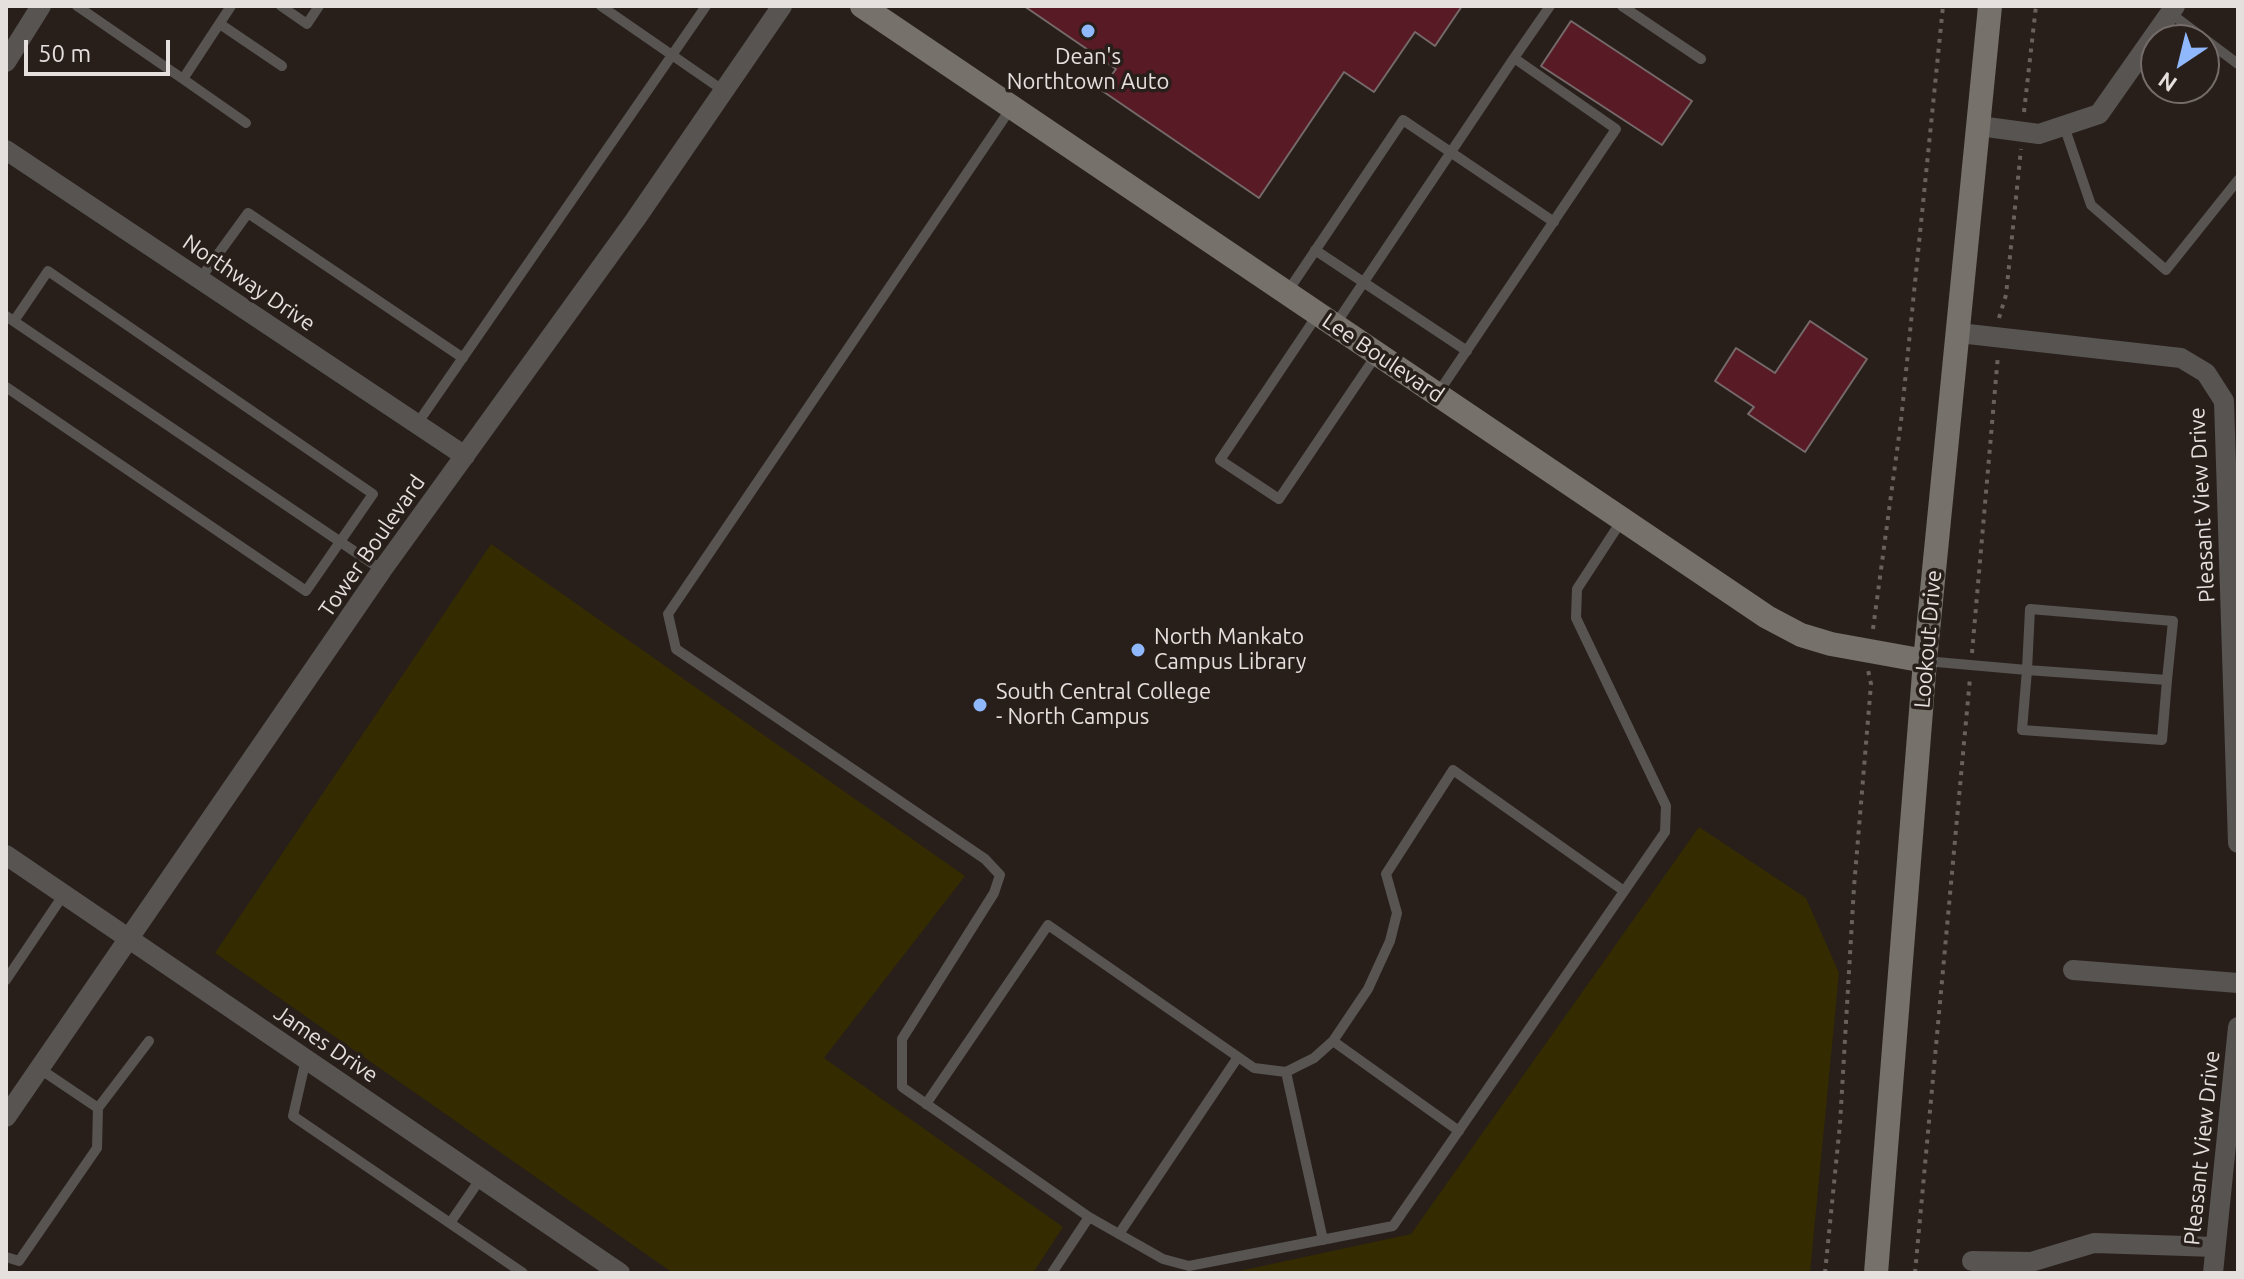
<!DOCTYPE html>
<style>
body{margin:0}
#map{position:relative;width:2244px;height:1279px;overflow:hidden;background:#281f1b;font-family:Ubuntu,sans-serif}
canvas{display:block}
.frame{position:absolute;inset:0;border:8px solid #e5dfdd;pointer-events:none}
.north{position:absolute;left:2140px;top:24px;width:80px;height:80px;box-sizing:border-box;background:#281f1b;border:2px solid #746c69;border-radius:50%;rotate:215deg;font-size:22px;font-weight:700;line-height:32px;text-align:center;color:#e5dfdd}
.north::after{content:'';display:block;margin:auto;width:28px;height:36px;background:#90b8fd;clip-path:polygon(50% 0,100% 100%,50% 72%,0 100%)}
.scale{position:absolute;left:24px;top:40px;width:146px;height:36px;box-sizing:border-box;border:4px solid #e5dfdd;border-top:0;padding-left:10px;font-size:24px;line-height:28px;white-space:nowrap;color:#e5dfdd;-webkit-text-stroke:6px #281f1b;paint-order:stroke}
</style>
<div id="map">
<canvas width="2244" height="1279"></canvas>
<div class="frame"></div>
<div class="north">N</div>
<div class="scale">50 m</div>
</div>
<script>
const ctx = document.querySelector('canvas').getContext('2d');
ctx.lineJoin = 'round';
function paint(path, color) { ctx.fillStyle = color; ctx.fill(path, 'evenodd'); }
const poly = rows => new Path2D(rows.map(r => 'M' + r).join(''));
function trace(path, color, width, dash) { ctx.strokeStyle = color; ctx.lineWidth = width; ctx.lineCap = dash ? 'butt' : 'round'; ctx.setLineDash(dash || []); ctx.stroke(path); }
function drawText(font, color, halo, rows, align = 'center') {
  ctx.font = font + ' Ubuntu,sans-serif'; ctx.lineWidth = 7; ctx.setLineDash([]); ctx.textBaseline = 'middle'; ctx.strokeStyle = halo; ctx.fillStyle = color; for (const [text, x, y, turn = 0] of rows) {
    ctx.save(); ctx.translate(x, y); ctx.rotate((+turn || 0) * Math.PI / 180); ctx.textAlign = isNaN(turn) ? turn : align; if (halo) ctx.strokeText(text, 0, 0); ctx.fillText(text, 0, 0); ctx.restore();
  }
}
paint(poly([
 [491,544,965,876,824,1058,1063,1227,1033,1273,673,1273,215,953],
 [1699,827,1806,898,1839,973,1810,1273,1230,1273,1411,1234]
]), '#342b01');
const building = poly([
 [1024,6,1462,6,1435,46,1415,32,1374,92,1344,72,1259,198,1101,90,1116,69,1024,6],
 [1571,21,1692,101,1662,145,1541,66,1571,21],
 [1810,321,1867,359,1805,452,1748,414,1754,407,1715,381,1736,348,1775,373,1810,321]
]);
paint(building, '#581b26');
trace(building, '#75696a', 2);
trace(poly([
 [2024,112,2036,6],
 [1999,318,2006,295,2021,149],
 [1873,629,1901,421,1943,6],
 [1972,653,1998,355],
 [1825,1273,1840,1124,1854,887,1871,684,1868,670],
 [1915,1273,1970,678]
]), '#69615e', 4, [4, 6]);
trace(poly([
 [77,6,183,79,231,6],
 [281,6,307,24,319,6],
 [601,6,724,91],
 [1622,6,1701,59],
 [2170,13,2238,64],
 [220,24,282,66],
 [1514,58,1550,6],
 [183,79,246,123],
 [1011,108,668,614,676,649,985,859,1000,875,994,893,902,1039,902,1087,1089,1217,1163,1259,1189,1266,1393,1226,1665,832,1666,806,1576,618,1577,589,1622,520],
 [2064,126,2091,205,2166,270,2238,180],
 [1315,250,1467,351],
 [200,279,248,213,463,358],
 [1288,291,1403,120,1554,222],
 [1318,314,1220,460,1279,499,1377,354],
 [6,316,382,570],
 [1335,325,1514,58,1616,129,1438,393],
 [6,387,306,591,373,494,48,271,14,321],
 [417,424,706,6],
 [1925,661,2027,670,2167,680,2173,621,2030,609,2027,670,2022,730,2162,740,2167,680],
 [6,980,64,894],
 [306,1059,293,1116,523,1273],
 [926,1104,1048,925,1254,1068,1286,1072],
 [98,1108,149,1041],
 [1459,1131,1333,1041,1368,989,1390,941,1397,913,1386,874,1453,770,1624,891],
 [450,1223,481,1178],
 [1119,1234,1238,1057],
 [1323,1240,1286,1072,1314,1058,1333,1041],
 [6,1257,19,1261,97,1148,98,1108,40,1069],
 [1052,1273,1089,1217]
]), '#575451', 10);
trace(poly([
 [6,62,41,6],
 [1979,126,2039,134,2099,114,2175,6],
 [6,150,465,456],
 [1959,333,2181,358,2206,373,2224,401,2238,843],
 [6,855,620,1273],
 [2073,970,2238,983],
 [6,1117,382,570,635,220,782,6],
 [1972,1261,2031,1262,2094,1243,2215,1247],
 [2213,1273,2238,1027]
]), '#575451', 20);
trace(poly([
 [862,6,1767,617,1801,635,1831,644,1925,661],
 [1876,1273,1925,661,1990,6]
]), '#76716b', 24);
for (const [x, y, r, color] of [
 [1088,31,8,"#90b8fd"],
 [1138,650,8,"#90b8fd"],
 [980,705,8,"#90b8fd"]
]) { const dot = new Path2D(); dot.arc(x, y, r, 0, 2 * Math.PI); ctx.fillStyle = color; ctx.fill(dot); trace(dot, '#281f1b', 3); }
drawText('22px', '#e5dfdd', '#281f1b', [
 ["Dean's",1088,57,"center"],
 ["Northtown Auto",1088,82,"center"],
 ["North Mankato",1154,637],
 ["Campus Library",1154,662],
 ["South Central College",996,692],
 ["- North Campus",996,717]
], 'left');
drawText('22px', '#e5dfdd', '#281f1b', [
 ["Northway Drive",249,283,34],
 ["Lee Boulevard",1383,358,34],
 ["Pleasant View Drive",2202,505,-93],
 ["Tower Boulevard",372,546,-55],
 ["Lookout Drive",1928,639,-85],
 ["James Drive",326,1044,34],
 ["Pleasant View Drive",2202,1148,-84]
]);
</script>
